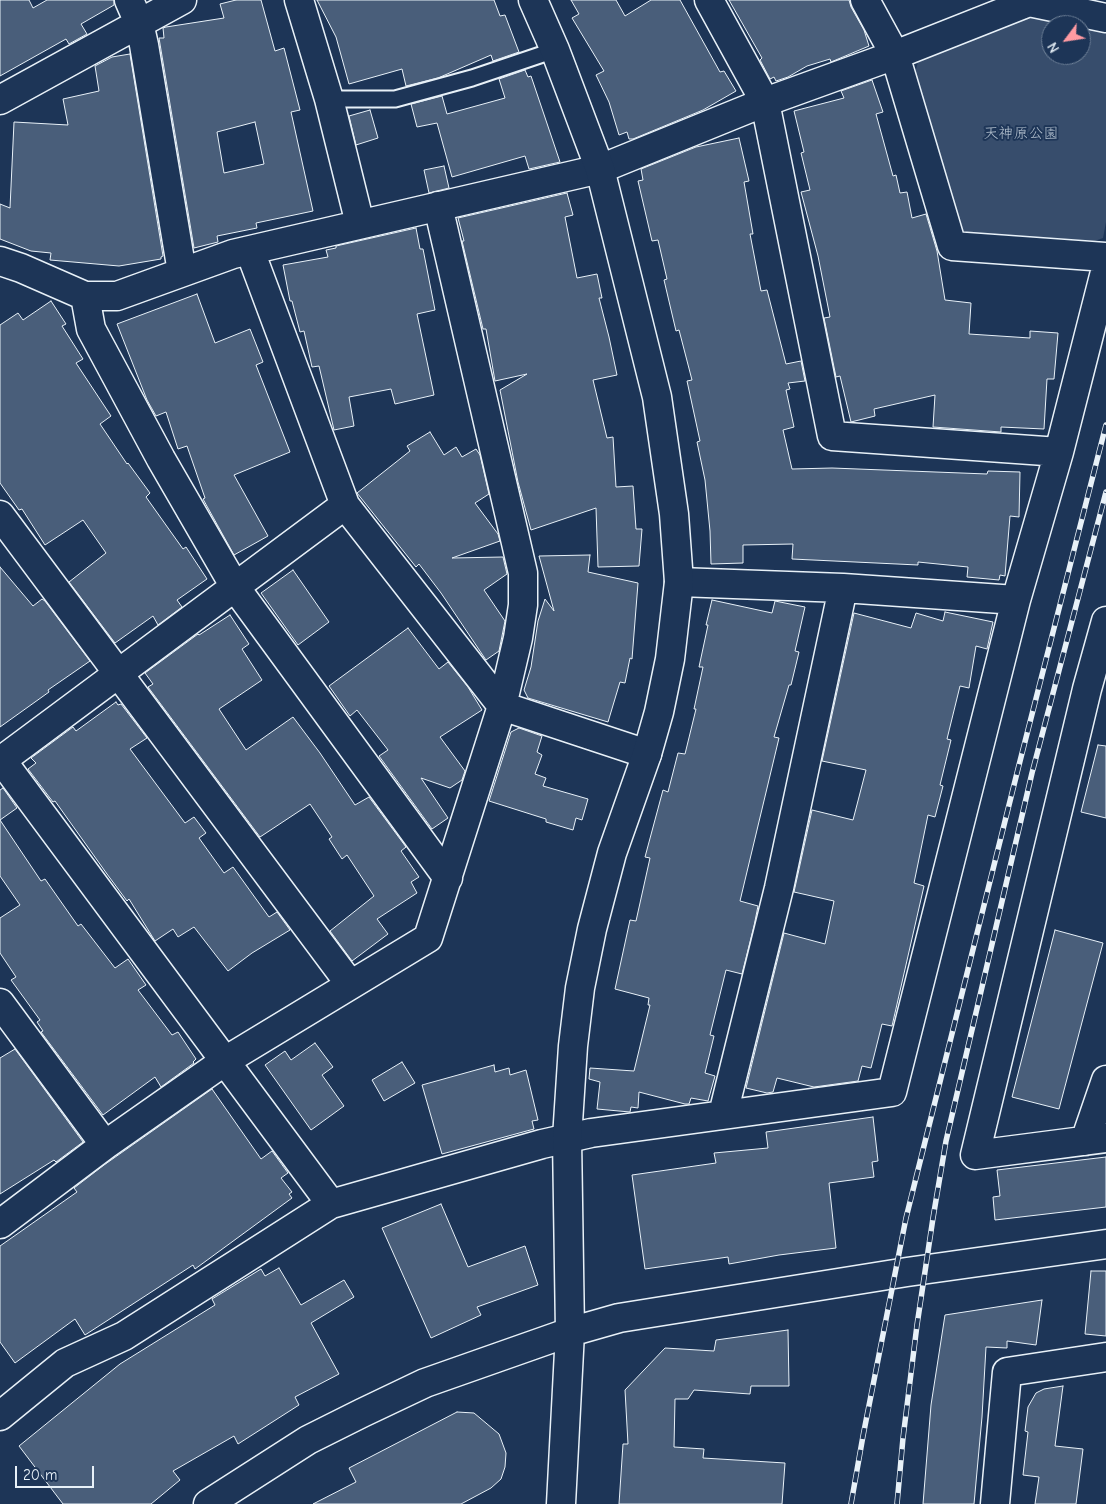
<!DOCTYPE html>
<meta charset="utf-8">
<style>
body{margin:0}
#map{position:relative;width:1106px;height:1504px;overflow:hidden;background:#1d3557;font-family:"Comic Neue",sans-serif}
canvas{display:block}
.north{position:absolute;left:1041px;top:15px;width:50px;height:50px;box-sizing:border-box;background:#1d3557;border:1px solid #6e8097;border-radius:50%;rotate:239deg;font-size:14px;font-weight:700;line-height:20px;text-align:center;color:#e8f1f8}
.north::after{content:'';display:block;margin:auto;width:18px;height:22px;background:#ff9aa2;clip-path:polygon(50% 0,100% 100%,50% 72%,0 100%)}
.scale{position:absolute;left:15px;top:1466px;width:79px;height:22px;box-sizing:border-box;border:2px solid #e8f1f8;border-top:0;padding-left:6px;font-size:15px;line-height:18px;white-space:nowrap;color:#e8f1f8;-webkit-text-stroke:4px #1d3557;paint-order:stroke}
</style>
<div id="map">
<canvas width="1106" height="1504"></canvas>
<div class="north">N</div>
<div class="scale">20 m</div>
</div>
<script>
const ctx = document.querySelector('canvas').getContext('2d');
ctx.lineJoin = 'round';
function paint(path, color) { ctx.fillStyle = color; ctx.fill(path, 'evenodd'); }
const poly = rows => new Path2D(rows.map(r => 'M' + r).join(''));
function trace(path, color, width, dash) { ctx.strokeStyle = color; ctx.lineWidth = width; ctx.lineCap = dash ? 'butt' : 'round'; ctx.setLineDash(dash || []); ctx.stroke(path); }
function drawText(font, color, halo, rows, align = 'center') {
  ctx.font = font + ' "Comic Neue","Klee One",sans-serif'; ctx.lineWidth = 4; ctx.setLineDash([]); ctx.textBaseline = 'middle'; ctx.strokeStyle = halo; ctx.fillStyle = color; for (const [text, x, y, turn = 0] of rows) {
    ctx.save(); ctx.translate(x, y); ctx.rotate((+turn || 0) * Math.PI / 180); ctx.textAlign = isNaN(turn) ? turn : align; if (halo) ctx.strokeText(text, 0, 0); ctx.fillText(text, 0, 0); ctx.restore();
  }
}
paint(poly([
 [1035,16,1073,25,1051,25,1051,55,1081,55,1081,27,1106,32,1106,222,1103,238,1084,245,961,234,914,77,919,58]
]), '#374d6c');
const building = poly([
 [0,0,29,0,33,8,47,0,114,0,114,5,81,24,87,34,69,44,66,39,0,76,0,0],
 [236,0,261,0,275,51,284,48,300,110,291,112,313,211,256,223,257,228,217,236,218,242,194,248,159,38,164,38,163,28,166,27,224,18,220,4,236,0],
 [255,122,264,164,224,173,217,132,255,122],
 [317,0,494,0,500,16,505,15,519,52,493,61,491,55,438,78,406,86,402,69,349,84,336,37,317,0],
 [571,0,616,0,625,16,651,0,680,0,720,72,724,71,736,91,703,110,633,139,629,139,627,132,619,135,609,102,596,75,604,71,572,18,579,14,571,0],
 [729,0,849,0,851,7,864,30,869,46,831,62,830,59,807,66,788,77,776,81,774,77,770,79,760,60,762,58,729,0],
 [130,54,163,256,161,257,161,259,119,266,50,260,51,253,31,251,0,239,0,204,10,208,14,122,68,125,63,99,99,91,95,66,112,57,130,54],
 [525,70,528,77,531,76,560,162,529,169,525,156,452,177,437,123,417,127,411,104,442,96,447,114,505,98,499,79,525,70],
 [872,80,883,112,876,114,893,176,896,175,900,193,907,192,912,218,926,214,937,251,945,300,971,303,969,334,1030,338,1030,331,1058,333,1054,379,1047,379,1044,429,1001,427,1001,432,933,427,935,395,874,409,875,416,851,422,840,376,836,377,824,318,830,317,818,256,801,192,810,190,801,153,804,152,794,111,844,98,841,91,872,80],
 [370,110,378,138,356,145,349,116,370,110],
 [739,138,749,181,744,182,753,234,750,234,761,291,767,290,786,364,801,361,805,381,788,383,790,389,786,390,794,427,783,430,792,469,832,468,987,474,988,471,1020,472,1019,517,1010,516,1005,576,1000,575,999,580,967,577,968,567,918,562,918,565,792,559,793,544,743,545,743,563,711,564,710,531,705,480,697,442,700,441,687,381,692,380,679,330,676,331,664,280,667,279,658,240,652,241,638,181,643,180,641,169,696,147,739,138],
 [444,166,449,188,429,193,424,170,444,166],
 [567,193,573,215,565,217,577,278,597,274,602,298,599,298,609,337,617,375,593,380,607,438,613,437,616,487,633,486,636,529,642,529,639,566,598,567,596,508,531,530,518,482,500,390,527,374,495,381,486,329,483,329,462,241,464,241,458,218,567,193],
 [416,228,420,249,423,249,435,310,417,314,434,395,395,404,391,389,349,397,354,426,334,430,319,366,312,367,304,331,300,332,292,301,290,301,283,265,328,257,326,250,336,248,336,246,416,228],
 [197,294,215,343,250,329,263,362,256,365,290,452,234,475,268,536,234,555,203,499,205,498,187,446,178,449,166,412,156,416,147,400,117,324,197,294],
 [51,301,66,324,62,326,83,359,76,363,111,416,100,424,127,464,128,463,150,493,146,497,183,549,186,547,207,579,177,600,182,607,158,625,153,616,115,643,69,582,106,553,83,520,45,545,22,509,19,510,0,483,0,325,18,313,23,320,51,301],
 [430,432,444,455,456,447,462,457,476,449,480,455,489,494,475,503,498,534,500,541,452,558,503,557,507,574,484,590,505,621,499,651,486,660,441,593,419,564,416,567,357,493,410,451,407,446,430,432],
 [590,555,588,572,638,583,632,659,630,658,625,683,620,682,608,722,528,698,524,690,531,667,538,621,545,599,554,611,539,556,590,555],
 [0,567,33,606,42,599,45,601,90,661,48,690,49,692,0,727,0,567],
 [293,570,329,622,298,645,261,593,293,570],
 [712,600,772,613,775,601,805,607,795,651,799,652,791,685,789,685,774,737,779,738,740,901,758,906,754,926,742,974,726,970,710,1035,714,1036,705,1073,715,1076,708,1101,691,1098,689,1104,685,1104,639,1092,638,1108,631,1107,630,1112,597,1109,600,1082,589,1079,590,1068,634,1071,650,1005,648,1005,649,998,615,989,630,920,636,921,650,858,645,857,663,790,668,792,678,753,685,754,696,709,694,709,703,667,699,667,708,625,706,625,712,600],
 [945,612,993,622,987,649,976,646,969,688,960,686,947,739,951,740,940,785,943,786,935,817,928,815,914,883,924,886,892,1026,882,1024,871,1068,862,1066,858,1081,814,1087,777,1078,773,1092,767,1093,746,1088,784,933,825,944,834,901,794,892,812,810,853,820,866,770,822,761,854,613,911,628,916,613,943,621,945,612],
 [230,615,249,644,242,649,262,680,219,709,246,750,293,717,320,753,355,805,369,797,406,847,401,851,419,877,411,882,417,893,377,919,388,934,352,961,330,931,374,896,347,855,342,859,329,839,332,837,310,804,260,837,148,687,153,684,145,673,198,634,199,635,230,615],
 [408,628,439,669,448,662,468,687,482,710,440,737,465,771,462,780,450,788,421,778,448,818,432,829,379,756,388,750,357,710,350,716,329,686,408,628],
 [116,702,118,705,121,704,147,738,130,749,185,823,194,817,206,833,199,838,224,873,233,867,269,917,277,912,290,930,252,953,228,971,194,927,178,937,173,929,155,941,129,899,127,901,107,874,55,801,53,802,28,769,36,763,31,758,73,727,76,731,116,702],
 [519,728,542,736,537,752,542,755,535,774,546,778,543,786,588,799,582,820,576,818,573,830,546,822,546,819,489,801,511,732,519,728],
 [1098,745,1106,746,1106,818,1081,812,1098,745],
 [3,788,17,808,0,820,41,881,45,879,78,926,81,924,115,968,128,959,146,985,138,990,172,1035,178,1032,196,1059,193,1062,194,1063,161,1087,155,1077,103,1115,41,1032,43,1031,37,1022,40,1020,11,980,16,977,0,953,0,918,20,905,0,876,0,790,3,788],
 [1055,930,1103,943,1059,1109,1012,1097,1055,930],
 [315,1043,333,1067,322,1075,344,1106,311,1130,265,1065,285,1051,291,1060,315,1043],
 [15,1049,83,1142,56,1162,54,1160,0,1194,0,1058,15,1049],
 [402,1062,415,1083,384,1101,372,1080,402,1062],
 [494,1065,495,1072,509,1068,510,1075,526,1070,538,1120,532,1121,534,1129,442,1154,422,1085,494,1065],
 [212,1089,261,1159,272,1151,288,1173,281,1178,292,1192,289,1194,292,1198,195,1269,193,1265,85,1335,75,1319,15,1363,0,1342,0,1246,77,1192,74,1188,104,1165,212,1089],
 [873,1117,878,1161,872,1162,874,1177,829,1183,836,1248,779,1255,729,1264,728,1257,645,1269,632,1175,716,1163,714,1153,768,1148,766,1132,873,1117],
 [1106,1157,1106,1207,995,1220,993,1197,1000,1196,997,1170,1106,1157],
 [441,1204,468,1267,525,1246,538,1285,477,1307,481,1315,431,1338,382,1228,441,1204],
 [279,1268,301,1305,344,1280,354,1297,311,1323,339,1374,295,1397,299,1405,238,1444,234,1436,173,1471,180,1480,151,1504,63,1504,19,1446,120,1364,215,1305,212,1299,261,1269,265,1276,279,1268],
 [1091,1271,1106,1271,1106,1336,1085,1334,1091,1271],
 [1042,1300,1036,1345,1007,1341,1007,1348,986,1347,982,1417,974,1504,923,1504,931,1405,945,1315,1042,1300],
 [788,1330,789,1386,751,1386,750,1394,694,1390,688,1399,675,1399,674,1447,704,1449,703,1458,785,1463,782,1504,619,1504,623,1444,628,1444,625,1390,665,1348,714,1351,716,1340,788,1330],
 [1063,1386,1055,1446,1083,1449,1076,1504,1035,1504,1039,1477,1023,1475,1028,1432,1025,1431,1028,1407,1036,1393,1044,1389,1063,1386],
 [457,1412,474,1413,499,1434,506,1453,505,1467,501,1479,491,1488,461,1504,313,1504,356,1482,349,1468,457,1412]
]);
paint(building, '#495e7a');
trace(building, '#e8f1f8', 1);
const service = poly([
 [329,99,395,99,472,78,555,50]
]);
const minor = poly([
 [129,0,139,23,144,45,182,272],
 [299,0,329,99,360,224],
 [709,0,765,102,832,436,1059,452],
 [865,0,895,55,952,246,1106,257],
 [0,100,182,0],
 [250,251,345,505,502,706,647,754],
 [0,261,21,268,85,296,117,296,233,254,600,169,765,102,895,55,1029,2,1106,18],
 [85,296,91,329,161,459,235,587,448,878],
 [0,515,350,984],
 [679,582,843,588,1016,600],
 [1106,621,1087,689,975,1155,1106,1138],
 [0,758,331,1204],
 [2,760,345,505],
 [0,1003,105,1145],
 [723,1114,779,888,843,588],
 [1085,1141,1106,1080],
 [0,1224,105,1145,225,1061,428,938,502,706,518,638,523,605,523,573,438,206],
 [0,1416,65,1363,124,1336,331,1204,542,1144,591,1133,892,1092,1016,600,1059,452,1106,268]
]);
const tertiary = poly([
 [533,0,555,50,600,169,657,397,674,514,679,582,670,659,659,712,647,754,612,853,592,929,580,988,573,1046,567,1138,570,1332,561,1504],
 [208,1504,308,1440,362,1413,425,1383,570,1332,619,1318,907,1272,1106,1244],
 [995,1504,1007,1372,1106,1357]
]);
trace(service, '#e8f1f8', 19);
trace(minor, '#e8f1f8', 31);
trace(tertiary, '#e8f1f8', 31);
trace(service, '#1d3557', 15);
trace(minor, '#1d3557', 28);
trace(tertiary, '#1d3557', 28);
const rail = poly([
 [851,1504,863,1436,906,1218,1018,769,1106,425],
 [897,1504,903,1438,917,1325,933,1218,946,1141,1032,773,1106,492]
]);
trace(rail, '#e8f1f8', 5.5);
trace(rail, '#1d3557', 4, [11]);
drawText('15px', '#b3c0ce', '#1d3557', [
 ["天神原公園",1021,134]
]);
</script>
